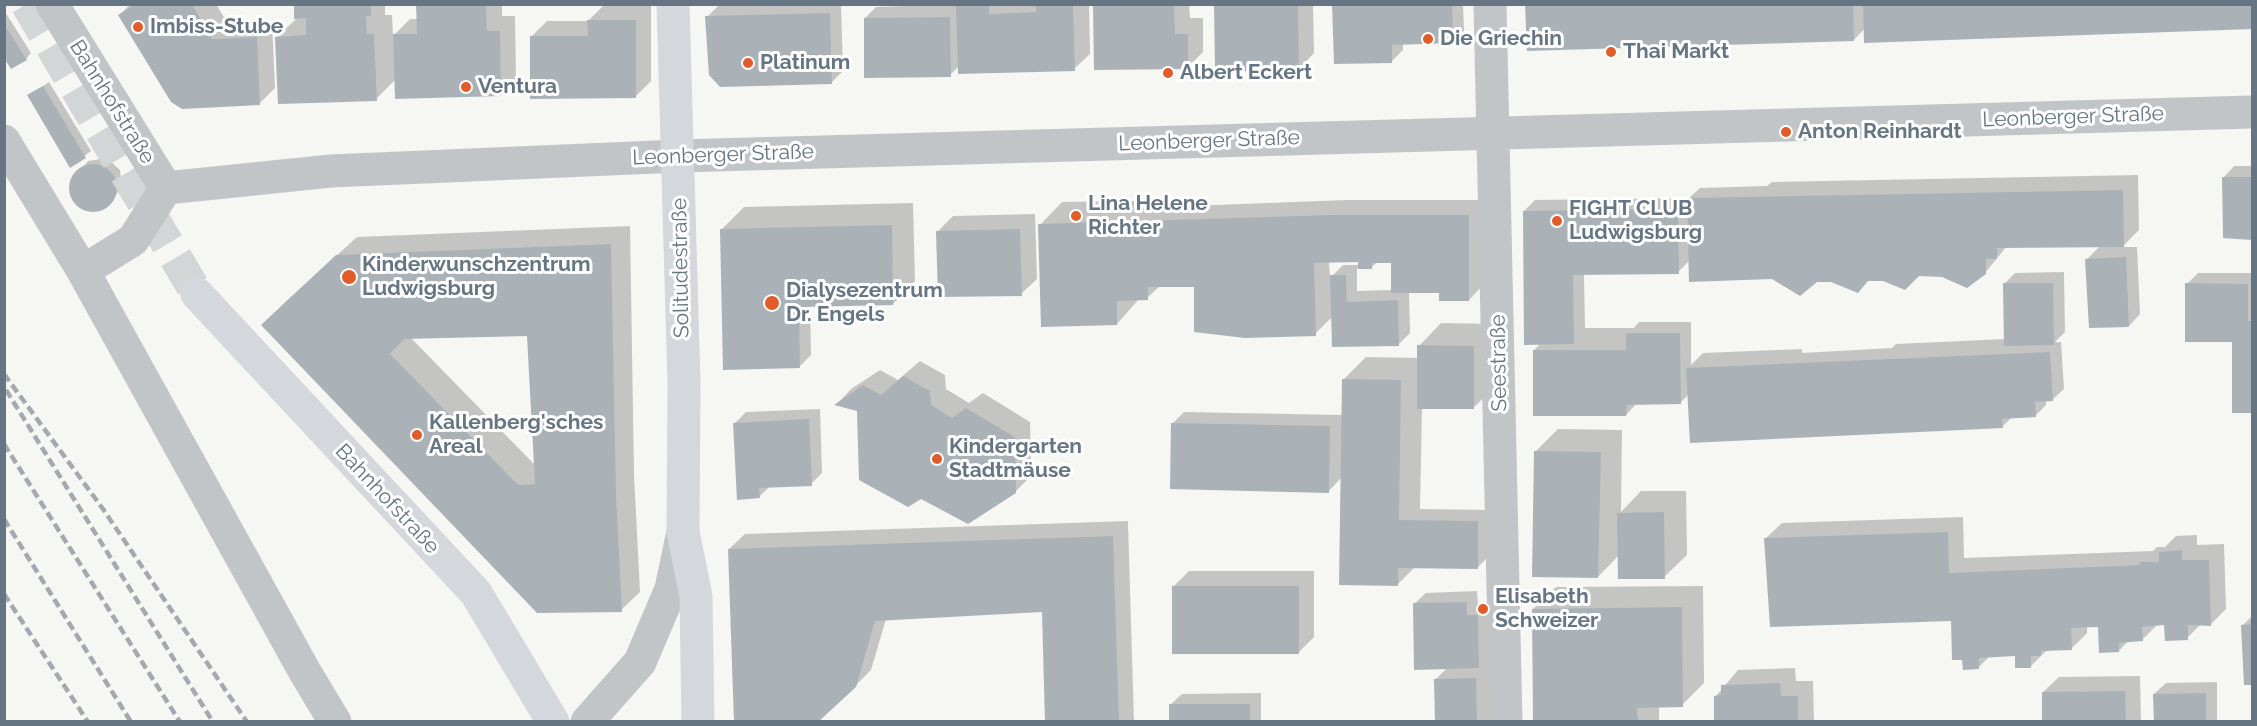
<!DOCTYPE html>
<meta charset="utf-8">
<style>
body{margin:0}
#map{position:relative;width:2257px;height:726px;overflow:hidden;background:#f6f6f3;font-family:Raleway,sans-serif}
canvas{display:block}
.frame{position:absolute;inset:0;border:6px solid #657583;pointer-events:none}
</style>
<div id="map">
<canvas width="2257" height="726"></canvas>
<div class="frame"></div>
</div>
<script>
const ctx = document.querySelector('canvas').getContext('2d');
ctx.lineJoin = 'round';
function paint(path, color) { ctx.fillStyle = color; ctx.fill(path, 'evenodd'); }
const poly = rows => new Path2D(rows.map(r => 'M' + r).join(''));
function trace(path, color, width, dash) { ctx.strokeStyle = color; ctx.lineWidth = width; ctx.lineCap = dash ? 'butt' : 'round'; ctx.setLineDash(dash || []); ctx.stroke(path); }
function drawText(font, color, halo, rows, align = 'center') {
  ctx.font = font + ' Raleway,sans-serif'; ctx.lineWidth = 6; ctx.setLineDash([]); ctx.textBaseline = 'middle'; ctx.strokeStyle = halo; ctx.fillStyle = color; for (const [text, x, y, turn = 0] of rows) {
    ctx.save(); ctx.translate(x, y); ctx.rotate((+turn || 0) * Math.PI / 180); ctx.textAlign = isNaN(turn) ? turn : align; if (halo) ctx.strokeText(text, 0, 0); ctx.fillText(text, 0, 0); ctx.restore();
  }
}
paint(poly([
 [130,4,216,4,228,24,272,22,275,88,259,104,120,15],
 [295,4,385,4,385,15,392,15,393,36,410,19,418,19,418,4,502,4,502,16,515,16,516,79,501,94,396,79,376,99,277,37,296,19],
 [841,4,843,71,832,82,707,17,718,6],
 [959,4,1089,4,1090,54,1074,69,959,66,950,75,865,18,876,7],
 [1095,4,1189,4,1190,18,1203,18,1203,52,1187,68],
 [1215,4,1313,4,1314,53,1299,69],
 [1333,4,1463,4,1464,31,1453,42,1403,44,1403,50,1392,61],
 [1527,4,2252,4,2252,27,1866,41,1865,28,1854,40,1528,49],
 [604,5,651,5,651,81,636,96,531,37,547,21,588,21],
 [4,10,31,53,26,59,4,55],
 [49,82,91,151,71,166,29,96],
 [107,158,120,170,122,187,106,207,87,211,74,201,71,182,88,161],
 [2234,166,2252,166,2252,238,2224,237,2223,178],
 [2138,175,2139,230,2122,247,2137,247,2140,314,2129,326,2087,259,2100,246,2007,246,1985,273,1919,274,1883,279,1773,278,1690,260,1678,272,1584,274,1585,328,1634,328,1639,322,1691,322,1691,365,1703,353,1802,349,1802,353,1892,348,1896,344,2005,339,2004,284,2015,273,2064,272,2065,332,2055,342,2061,342,2064,389,2052,400,2046,400,2046,405,2035,416,2012,417,2002,427,1689,394,1680,403,1637,403,1626,415,1534,350,1541,343,1524,211,1535,200,1689,198,1700,188,1767,186,1772,182],
 [1347,200,1484,200,1484,284,1469,300,1441,291,1409,291,1410,333,1399,344,1333,316,1315,334,1196,286,1160,286,1147,298,1139,299,1117,324,1040,225,1062,202,1136,201,1136,208],
 [1359,260,1359,265,1343,265,1330,278,1329,261],
 [1378,261,1392,261,1392,290,1357,291,1357,268,1371,268],
 [913,203,915,281,893,304,810,305,811,355,799,367,722,229,744,207],
 [1035,214,1037,279,1021,294,938,231,953,216],
 [630,226,634,474,640,592,621,610,281,306,357,237],
 [529,335,535,465,410,337],
 [2198,273,2252,273,2252,412,2234,412,2233,341,2187,284],
 [1441,323,1496,324,1496,386,1473,408,1422,408,1420,509,1489,510,1488,557,1477,568,1415,567,1397,585,1342,477,1328,492,1173,423,1184,412,1343,415,1344,379,1366,357,1419,358,1419,346],
 [920,361,945,375,946,389,969,403,983,393,1030,422,1031,476,1015,492,859,410,837,404,851,389,880,370,898,380],
 [820,409,822,473,811,484,770,486,759,497,735,423,746,412],
 [1558,429,1622,430,1621,512,1641,491,1686,491,1687,555,1664,577,1619,555,1598,577,1536,451],
 [1963,517,1964,558,2153,551,2157,547,2165,547,2176,536,2197,535,2197,545,2224,544,2226,609,2211,624,2201,624,2187,638,2166,624,2158,624,2142,640,2129,640,2119,651,2099,625,2087,626,2087,633,2072,648,2046,651,2031,666,2016,655,1990,656,1978,668,1952,619,1766,538,1782,523],
 [1128,521,1134,722,1047,722,1043,610,886,619,871,670,855,686,729,549,745,534],
 [1189,571,1314,571,1314,637,1299,652,1173,587],
 [1703,586,1704,683,1682,705,1659,706,1659,722,1535,722,1533,609,1556,587],
 [1477,591,1478,604,1488,604,1499,722,1436,722,1435,680,1447,668,1414,604,1426,593],
 [2252,616,2252,683,2245,683,2243,625],
 [1795,668,1796,681,1813,681,1814,722,1716,722,1716,696,1738,670],
 [2140,676,2141,722,2043,722,2043,692,2059,677],
 [2217,682,2217,722,2155,722,2154,694,2166,683],
 [1261,693,1261,722,1170,722,1170,705,1182,694]
]), '#0003');
paint(poly([
 [135,4,192,4,212,39,257,37,260,105,182,109,171,102,118,15],
 [294,4,371,4,371,16,366,16,367,34,374,34,377,101,278,104,275,37,306,35,306,18,294,19],
 [416,4,486,4,487,31,500,31,501,96,395,99,393,34,417,34],
 [989,4,989,14,1036,12,1036,4,1073,4,1075,71,958,74,956,5],
 [1093,4,1174,4,1175,34,1188,34,1188,69,1094,70],
 [1214,4,1298,4,1299,70,1215,72],
 [1332,4,1452,4,1453,43,1392,45,1392,63,1334,64],
 [1863,4,2252,4,2252,29,1864,43],
 [1525,5,1853,5,1854,41,1527,51],
 [830,13,832,84,720,87,709,75,705,16],
 [950,17,951,77,864,78,864,18],
 [587,20,636,20,636,98,530,99,530,36,588,36],
 [4,24,27,60,11,69,4,58],
 [43,86,86,158,70,168,27,95],
 '69 188a24 24 0 1 1 48 0a24 24 0 1 1-48 0Z',
 [2222,177,2252,177,2252,240,2223,238],
 [2123,190,2124,247,1997,248,1997,259,1986,259,1986,274,1967,288,1942,277,1919,276,1905,290,1883,281,1868,281,1858,293,1831,282,1817,282,1800,296,1772,279,1689,282,1687,198],
 [1678,209,1679,274,1573,275,1574,344,1524,345,1523,211],
 [1331,215,1469,215,1469,301,1439,301,1439,293,1391,293,1391,263,1372,263,1372,269,1358,269,1358,262,1314,263,1316,336,1245,338,1194,332,1194,287,1148,287,1148,300,1117,301,1117,325,1041,327,1038,224],
 [892,225,893,305,799,307,800,368,723,370,720,229],
 [1020,229,1022,296,938,297,936,231],
 [611,244,616,494,622,612,537,613,261,325,336,255],
 [527,336,535,484,518,485,390,354,404,339],
 [2126,257,2129,327,2089,328,2085,259],
 [1330,275,1346,275,1347,302,1398,300,1399,346,1332,347],
 [2003,283,2053,283,2054,345,2004,346],
 [2185,283,2248,284,2248,321,2252,321,2252,413,2232,413,2232,342,2185,342],
 [1626,333,1680,333,1681,404,1627,405,1626,416,1533,416,1533,350,1626,350],
 [1417,345,1474,346,1474,409,1417,409],
 [2050,352,2053,401,2035,402,2036,417,2002,419,2003,428,1690,443,1686,368],
 [903,376,930,391,931,405,952,418,966,408,1015,437,1016,493,968,524,921,499,908,507,859,480,857,411,834,405,863,385,881,395],
 [1342,379,1401,380,1399,520,1478,521,1478,569,1398,568,1398,586,1339,585],
 [809,419,812,486,759,488,760,498,737,500,733,423],
 [1171,423,1330,426,1329,493,1170,489],
 [1534,451,1601,452,1598,578,1532,577],
 [1664,512,1665,579,1618,579,1617,513],
 [1948,532,1949,573,2140,565,2139,562,2159,562,2159,552,2182,550,2182,560,2209,560,2211,626,2188,625,2188,640,2165,641,2164,625,2142,627,2143,641,2119,643,2119,652,2099,653,2098,627,2071,628,2072,650,2041,651,2041,656,2031,656,2031,668,2015,668,2015,656,1979,658,1979,669,1963,670,1962,660,1952,660,1951,621,1770,627,1764,538],
 [1113,536,1119,722,1045,722,1042,612,875,621,856,687,818,722,734,722,728,549],
 [1172,586,1299,586,1299,654,1172,654],
 [1467,602,1467,615,1478,615,1479,668,1414,670,1413,603],
 [1682,607,1683,707,1637,708,1638,722,1533,722,1532,609],
 [2252,624,2252,685,2244,685,2241,625],
 [1476,678,1477,722,1435,722,1434,679],
 [1780,683,1781,696,1798,696,1798,722,1714,722,1714,696,1721,695,1721,685],
 [2125,691,2126,722,2042,722,2042,692],
 [2206,693,2206,722,2154,722,2153,694],
 [1169,704,1250,704,1250,722,1169,722]
]), '#aab2b7');
trace(poly([
 [27,4,197,294]
]), '#d2d6d7', 33, [33, 16]);
trace(poly([
 [52,4,166,188],
 [1490,4,1506,722],
 [4,141,83,271,305,672,335,722],
 [166,188,331,171,679,156,2252,112],
 [83,271,133,240,166,188],
 [587,722,640,662,671,589,683,532]
]), '#c1c5c8', 33);
trace(poly([
 [673,4,684,383,683,532,696,596,698,722],
 [197,294,476,593,553,722]
]), '#d4d8dc', 33);
trace(poly([
 [4,374,103,509,247,722],
 [6,390,213,722],
 [4,444,180,722],
 [4,519,131,722],
 [4,594,88,722]
]), '#a4a9af', 4.5, [9, 4.5]);
for (const [x, y, r, color] of [
 [138,27,6,"#e15c28"],
 [1428,39,6,"#e15c28"],
 [1611,52,6,"#e15c28"],
 [748,63,6,"#e15c28"],
 [1168,73,6,"#e15c28"],
 [466,87,6,"#e15c28"],
 [1786,132,6,"#e15c28"],
 [1076,216,6,"#e15c28"],
 [1557,221,6,"#e15c28"],
 [349,277,8,"#e15c28"],
 [772,303,8,"#e15c28"],
 [417,435,6,"#e15c28"],
 [937,459,6,"#e15c28"],
 [1483,609,6,"#e15c28"]
]) { const dot = new Path2D(); dot.arc(x, y, r, 0, 2 * Math.PI); ctx.fillStyle = color; ctx.fill(dot); trace(dot, '#fff', 2); }
drawText('bold 21px', '#657583', '#fff', [
 ["Imbiss-Stube",150,27],
 ["Die Griechin",1440,39],
 ["Thai Markt",1623,52],
 ["Platinum",760,63],
 ["Albert Eckert",1180,73],
 ["Ventura",478,87],
 ["Anton Reinhardt",1798,132],
 ["Lina Helene",1088,204],
 ["Richter",1088,228],
 ["FIGHT CLUB",1569,209],
 ["Ludwigsburg",1569,233],
 ["Kinderwunschzentrum",362,265],
 ["Ludwigsburg",362,289],
 ["Dialysezentrum",786,291],
 ["Dr. Engels",786,315],
 ["Kallenberg'sches",429,423],
 ["Areal",429,447],
 ["Kindergarten",949,447],
 ["Stadtmäuse",949,471],
 ["Elisabeth",1495,597],
 ["Schweizer",1495,621]
], 'left');
drawText('21px', '#657583', '#fff', [
 ["Bahnhofstraße",112,102,58],
 ["Leonberger Straße",2073,117,-2],
 ["Leonberger Straße",1209,141,-2],
 ["Leonberger Straße",723,155,-2],
 ["Solitudestraße",681,268,-91],
 ["Seestraße",1499,363,-91],
 ["Bahnhofstraße",387,499,47]
]);
</script>
